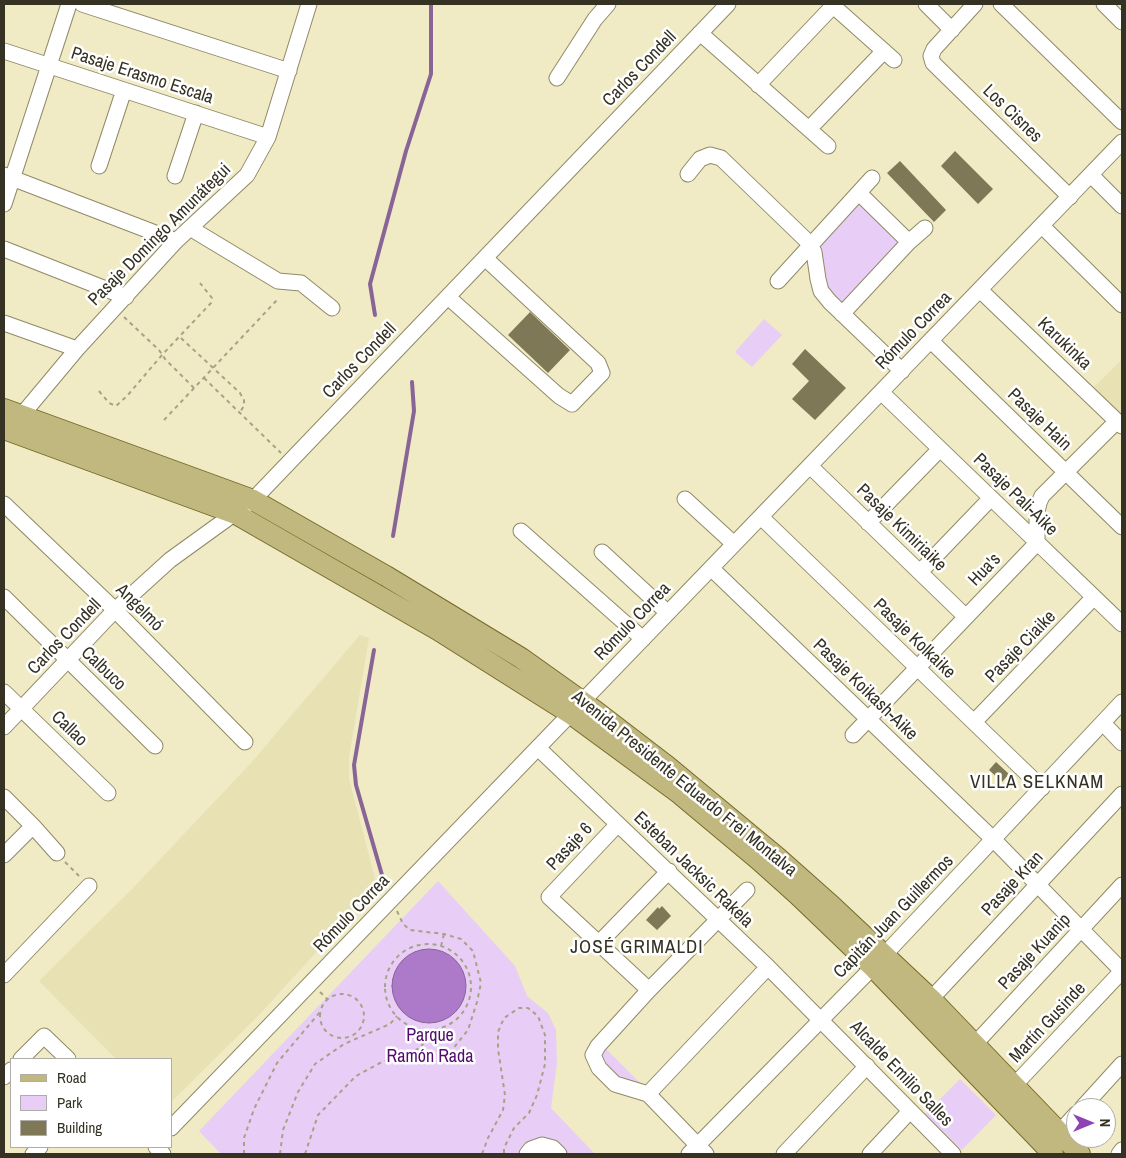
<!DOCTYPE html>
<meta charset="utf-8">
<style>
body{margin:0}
#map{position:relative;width:1126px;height:1158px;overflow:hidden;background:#f0eac5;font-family:"Archivo Narrow",sans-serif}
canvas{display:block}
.frame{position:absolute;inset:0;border:5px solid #353224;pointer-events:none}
.legend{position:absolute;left:10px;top:1058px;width:162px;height:90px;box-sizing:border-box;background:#fff;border:1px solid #aeada7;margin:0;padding:6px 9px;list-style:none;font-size:15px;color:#353224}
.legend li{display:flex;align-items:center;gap:10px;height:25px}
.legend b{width:25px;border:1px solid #aeada7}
.north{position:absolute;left:1066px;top:1098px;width:50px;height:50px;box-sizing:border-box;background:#fff;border:1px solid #aeada7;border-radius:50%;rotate:90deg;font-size:14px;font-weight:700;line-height:20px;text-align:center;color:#353224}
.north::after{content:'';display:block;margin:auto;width:18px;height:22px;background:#8f42b3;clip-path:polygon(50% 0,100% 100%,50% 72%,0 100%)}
</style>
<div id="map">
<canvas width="1126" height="1158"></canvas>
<div class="frame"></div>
<ul class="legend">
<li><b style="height:6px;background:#c1b87f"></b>Road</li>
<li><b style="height:14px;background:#e8cef7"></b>Park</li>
<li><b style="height:14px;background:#7e7856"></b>Building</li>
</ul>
<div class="north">N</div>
</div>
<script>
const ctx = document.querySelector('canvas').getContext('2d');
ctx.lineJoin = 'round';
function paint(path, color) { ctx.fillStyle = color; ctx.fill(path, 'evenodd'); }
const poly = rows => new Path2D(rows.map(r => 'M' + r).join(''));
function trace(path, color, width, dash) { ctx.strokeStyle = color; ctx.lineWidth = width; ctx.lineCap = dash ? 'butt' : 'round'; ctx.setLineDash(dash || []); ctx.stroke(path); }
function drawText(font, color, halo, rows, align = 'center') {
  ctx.font = font + ' "Archivo Narrow",sans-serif'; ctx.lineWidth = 5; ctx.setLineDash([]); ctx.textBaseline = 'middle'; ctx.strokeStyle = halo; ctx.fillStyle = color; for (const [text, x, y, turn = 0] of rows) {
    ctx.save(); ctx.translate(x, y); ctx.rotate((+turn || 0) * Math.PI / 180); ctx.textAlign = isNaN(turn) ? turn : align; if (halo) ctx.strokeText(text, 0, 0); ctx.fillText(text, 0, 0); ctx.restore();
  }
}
paint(poly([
 [1122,359,1122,417,1092,389],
 [360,635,369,638,349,757,349,779,377,886,258,1016,171,1102,171,1059,116,1059,39,981,133,888,251,763]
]), '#e8e1b4');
paint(poly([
 [858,203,900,244,842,306,829,292,825,283,819,242],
 [764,319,782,335,752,367,735,352],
 [438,881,515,966,527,996,548,1013,556,1030,557,1063,551,1108,595,1154,221,1154,199,1131],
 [605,1048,643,1086,619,1080,599,1059],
 [960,1079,996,1115,962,1150,925,1114]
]), '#e8cef7');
const water = poly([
 '392 986a37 37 0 1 1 74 0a37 37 0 1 1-74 0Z'
]);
paint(water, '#ac7ac8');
trace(water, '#886497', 1);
trace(poly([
 [375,315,370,284,406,151,431,74,431,4],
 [393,536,414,411,412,382],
 [374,650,354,765,356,785,382,875]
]), '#886497', 4);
paint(poly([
 [955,151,993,189,978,204,941,166],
 [900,161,946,210,934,222,887,173],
 [530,312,570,350,548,373,508,335],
 [805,349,846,388,815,420,792,399,809,381,792,364],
 [996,762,1009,774,1002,782,989,770],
 [662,906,671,916,657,930,646,920,658,907,659,909]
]), '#7e7856');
const minor = poly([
 [82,4,289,71],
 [831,4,894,60],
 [926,4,952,30],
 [975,4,934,49,931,56,933,63,1070,197],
 [1001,4,1122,122],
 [1104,4,1122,22],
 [700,33,828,146],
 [4,51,268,137],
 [557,78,595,19,608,4],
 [758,85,833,6],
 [809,129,884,51],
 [99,166,124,90],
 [688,174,700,159,710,155,721,158,806,240,814,252,818,279,821,291,830,302,902,371],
 [4,175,176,241],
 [1091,175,1122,206],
 [175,176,196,113],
 [859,193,909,242],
 [4,204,69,4],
 [1042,226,1122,305],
 [190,228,278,281,301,283,332,308],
 [4,249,126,297],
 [778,281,872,178],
 [980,290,1122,426],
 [448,297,559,396,572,404,602,373,598,363,485,258],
 [842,314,909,242,925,228],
 [4,323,77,349],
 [931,341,1122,527],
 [881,392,1122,624],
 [21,416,77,349,176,241,247,175,268,137,309,4],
 [810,466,966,617],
 [685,499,734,544],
 [4,504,115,610,245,742],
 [761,517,1042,788],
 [868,523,940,449],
 [521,531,643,639],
 [602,552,668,613],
 [711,568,993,839,1122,971],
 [920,572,991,498],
 [4,597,155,746],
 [4,692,108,793],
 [974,722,1094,597],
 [1103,723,1122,743],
 [4,727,115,610,170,560,253,500,728,4],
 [853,735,1037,543,1037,512,1039,503,1042,496,1117,421],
 [538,748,768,967,953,1154],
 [4,797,33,826,57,853],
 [618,824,549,897,649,990],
 [4,855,33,826],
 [599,943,669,871],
 [4,975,89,886],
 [931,999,1122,794],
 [975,1044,1122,885],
 [21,1059,44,1036,68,1059],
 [4,1077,11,1070],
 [1008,1092,1122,971],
 [648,1094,768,967],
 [1082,1108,1122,1064],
 [171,1128,1122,142],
 [1059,1133,1076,1114],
 [156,1147,163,1154],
 [33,1154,40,1147],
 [527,1154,531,1149,542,1145,553,1148,559,1154],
 [689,1154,873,967,1122,702],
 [706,1154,648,1094,615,1084,599,1068,593,1055,598,1046,649,990,747,890],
 [784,1154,867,1066],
 [870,1154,910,1111],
 [1119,1154,1122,1150]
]);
const major = poly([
 [4,409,253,500,386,576,521,658,594,710,667,766,778,858,832,906,931,999,1080,1154],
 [4,429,236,514,438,630,571,714,680,794,759,860,798,895,873,967,1053,1154]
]);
trace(minor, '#8f8a67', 17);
trace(major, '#756a28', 22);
trace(poly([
 [124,317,159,350,165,359,194,388],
 [181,338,240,393,244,400,244,406,240,412],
 [204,378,281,453],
 [99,391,109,403,116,406,127,396,162,355,211,303,212,298,200,283],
 [164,420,277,300],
 [65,862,79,876],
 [397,911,403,924,410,930,444,934,461,939,473,951,481,983,477,1002,468,1030,452,1050],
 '385 987a43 43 0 1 1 86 0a43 43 0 1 1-86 0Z',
 [441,946,444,934],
 [320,992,327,999],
 '320 1016a22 22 0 1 1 44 0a22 22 0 1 1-44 0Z',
 [244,1154,244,1138,254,1109,277,1063,320,1012],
 [280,1154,283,1130,298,1092,315,1064,344,1044,390,1024,397,1016],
 [305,1154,318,1115,356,1076,380,1063,418,1049,438,1029],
 [482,1154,488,1138,503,1110,505,1095,498,1049,498,1032,504,1018,519,1008,528,1008,538,1016,545,1035,545,1064,537,1095,529,1113,514,1128,504,1148,504,1154]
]), '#a7a286', 2, [4, 4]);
trace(minor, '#fff', 15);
trace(major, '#c1b87f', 20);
drawText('18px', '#353224', '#fff', [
 ["Carlos Condell",640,69,-46],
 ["Pasaje Erasmo Escala",142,76,18],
 ["Los Cisnes",1012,114,44],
 ["Pasaje Domingo Amunátegui",160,235,-45],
 ["Rómulo Correa",914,331,-46],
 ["Karukinka",1064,344,44],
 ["Carlos Condell",360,361,-46],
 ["Pasaje Hain",1039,420,44],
 ["Pasaje Pali-Aike",1015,495,44],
 ["Pasaje Kimiriaike",901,528,44],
 ["Hua's",985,570,-46],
 ["Angelmó",139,608,45],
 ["Rómulo Correa",633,622,-46],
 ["Carlos Condell",65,637,-46],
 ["Pasaje Kolkaike",914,639,44],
 ["Pasaje Ciaike",1021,647,-46],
 ["Calbuco",103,669,44],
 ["Pasaje Koikash-Aike",865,690,44],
 ["Callao",69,729,44],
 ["Avenida Presidente Eduardo Frei Montalva",684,784,39],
 ["Pasaje 6",570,847,-47],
 ["Esteban Jacksic Rakela",693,870,44],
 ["Pasaje Kran",1013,884,-47],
 ["Rómulo Correa",352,914,-46],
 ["Capitán Juan Guillermos",894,917,-46],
 ["Pasaje Kuanip",1035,952,-47],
 ["Martín Gusinde",1048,1023,-47],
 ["Alcalde Emilio Salles",901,1074,46]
]);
drawText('18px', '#520c6e', '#fff', [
 ["Parque",430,1036],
 ["Ramón Rada",430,1057]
]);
ctx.letterSpacing = '1px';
drawText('19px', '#353224', '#fff', [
 ["VILLA SELKNAM",1037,783],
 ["JOSÉ GRIMALDI",637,948]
]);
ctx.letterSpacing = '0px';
</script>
